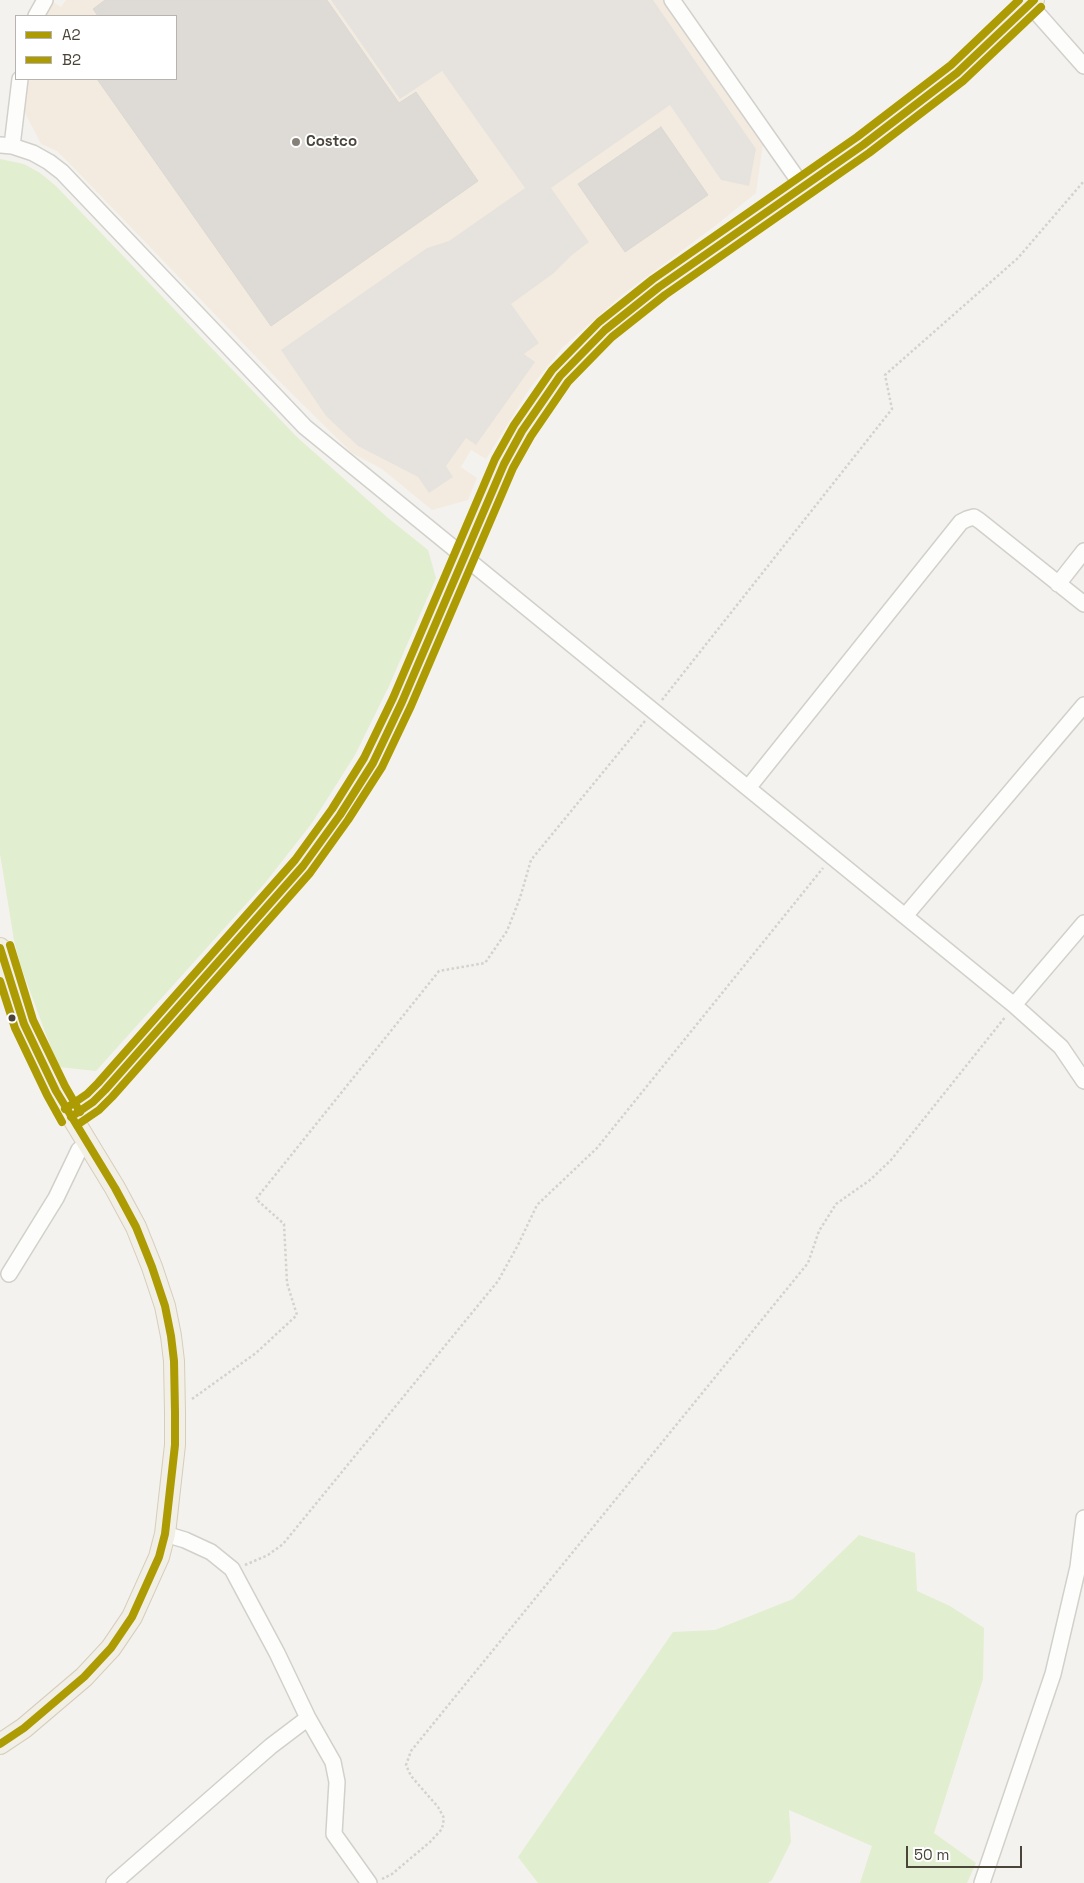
<!DOCTYPE html>
<style>
body{margin:0}
#map{position:relative;width:1084px;height:1883px;overflow:hidden;background:#f4f2ee;font-family:"Space Grotesk",sans-serif}
canvas{display:block}
.legend{position:absolute;left:15px;top:15px;width:162px;height:65px;box-sizing:border-box;background:#fff;border:1px solid #b7b4b0;margin:0;padding:6px 9px;list-style:none;font-size:15px;color:#4b4439}
.legend li{display:flex;align-items:center;gap:10px;height:25px}
.legend b{width:25px;border:1px solid #b7b4b0}
.scale{position:absolute;left:906px;top:1846px;width:116px;height:22px;box-sizing:border-box;border:2px solid #4b4439;border-top:0;padding-left:6px;font-size:15px;line-height:18px;white-space:nowrap;color:#4b4439;-webkit-text-stroke:4px #fff;paint-order:stroke}
</style>
<div id="map">
<canvas width="1084" height="1883"></canvas>
<ul class="legend">
<li><b style="height:6px;background:#ad9b03"></b>A2</li>
<li><b style="height:6px;background:#ad9b03"></b>B2</li>
</ul>
<div class="scale">50 m</div>
</div>
<script>
const ctx = document.querySelector('canvas').getContext('2d');
ctx.lineJoin = 'round';
function paint(path, color) { ctx.fillStyle = color; ctx.fill(path, 'evenodd'); }
const poly = rows => new Path2D(rows.map(r => 'M' + r).join(''));
function trace(path, color, width, dash) { ctx.strokeStyle = color; ctx.lineWidth = width; ctx.lineCap = dash ? 'butt' : 'round'; ctx.setLineDash(dash || []); ctx.stroke(path); }
function drawText(font, color, halo, rows, align = 'center') {
  ctx.font = font + ' "Space Grotesk",sans-serif'; ctx.lineWidth = 4; ctx.setLineDash([]); ctx.textBaseline = 'middle'; ctx.strokeStyle = halo; ctx.fillStyle = color; for (const [text, x, y, turn = 0] of rows) {
    ctx.save(); ctx.translate(x, y); ctx.rotate((+turn || 0) * Math.PI / 180); ctx.textAlign = isNaN(turn) ? turn : align; if (halo) ctx.strokeText(text, 0, 0); ctx.fillText(text, 0, 0); ctx.restore();
  }
}
paint(poly([
 [66,0,664,0,763,144,756,193,715,226,622,295,563,347,530,388,486,459,471,450,461,467,477,478,468,500,432,510,382,469,352,453,284,386,69,163,57,151,41,144,24,111,29,79,176,79,176,16,46,16,53,2,61,7]
]), '#f3ebdf');
paint(poly([
 [0,159,24,164,40,173,56,186,297,437,388,518,428,550,436,578,389,686,355,755,312,823,265,883,96,1071,58,1067,20,964,14,940,0,854],
 [859,1535,915,1553,917,1591,950,1606,984,1628,983,1679,934,1833,976,1863,967,1883,860,1883,872,1846,789,1810,791,1842,772,1880,768,1883,538,1883,518,1857,673,1632,715,1630,793,1599]
]), '#e1eecf');
paint(poly([
 [331,0,653,0,756,149,749,186,721,180,670,105,551,188,589,242,572,255,554,273,511,304,539,343,524,354,535,362,476,445,466,438,446,466,453,477,429,493,418,477,358,446,326,416,281,350,427,248,449,241,525,188,442,71,400,99]
]), '#e6e3df');
const building = poly([
 [105,0,327,0,399,103,416,92,478,181,271,326,97,79,176,79,176,16,98,16,93,9,105,0],
 [661,127,708,195,625,252,578,184,661,127]
]);
paint(building, '#dedbd6');
trace(building, '#dcd9d4', 1);
const minor = poly([
 [672,0,803,187],
 [1030,5,1084,66],
 [36,16,45,0],
 [0,145,12,146,33,153,49,162,62,172,305,427,1014,1005,1061,1047,1084,1081],
 [12,146,20,79],
 [1058,584,1084,551],
 [748,788,961,522,967,519,974,517,980,521,1084,604],
 [905,916,1084,705],
 [1014,1005,1084,923],
 [9,1274,56,1198,79,1150,87,1143],
 [165,1534,185,1540,211,1552,232,1569,277,1653,308,1718,333,1762,337,1782,334,1834,369,1883],
 [114,1883,271,1746,308,1718],
 [982,1883,1053,1674,1078,1567,1084,1518]
]);
const major = poly([
 [0,948,24,1024,56,1091,115,1188,136,1227,152,1267,165,1306,171,1336,174,1361,175,1412,175,1445,165,1534,159,1557,132,1617,111,1648,84,1677,24,1728,0,1744],
 [71,1117,93,1102,105,1090,303,866,340,815,373,763,402,702,504,464,522,431,560,376,605,330,659,287,863,145,957,73,1034,0]
]);
trace(minor, '#d2d0cb', 18);
trace(major, '#d6cebb', 22);
trace(poly([
 [662,700,892,409,885,375,1018,258,1084,181],
 [192,1399,256,1353,297,1315,287,1283,284,1224,256,1199,439,971,485,963,507,931,520,898,531,860,645,721],
 [245,1565,268,1555,283,1544,498,1281,518,1245,537,1205,597,1148,823,868],
 [382,1879,392,1874,430,1842,442,1829,444,1818,438,1807,411,1776,406,1765,411,1751,808,1263,819,1231,836,1204,870,1180,891,1160,1006,1016]
]), '#d3d2cc', 2.5, [2.5, 2.5]);
trace(minor, '#fdfdfc', 15);
trace(major, '#f2efe6', 20);
trace(poly([
 [0,948,24,1024,56,1091,115,1188,136,1227,152,1267,165,1306,171,1336,174,1361,175,1412,175,1445,165,1534,159,1557,132,1617,111,1648,84,1677,24,1728,0,1744],
 [71,1117,93,1102,105,1090,303,866,340,815,373,763,402,702,504,464,522,431,560,376,605,330,659,287,863,145,957,73,1034,0]
]), '#ad9b03', 8);
trace(poly([
 [0,981,15,1028,47,1095,62,1122],
 [77,1125,99,1110,112,1097,310,873,348,820,382,767,411,706,513,468,531,436,568,382,612,337,665,295,869,153,963,81,1041,7]
]), '#ad9b03', 8);
trace(poly([
 [10,945,33,1020,65,1086,80,1112],
 [65,1109,87,1094,98,1083,295,860,332,809,364,758,393,698,495,459,514,425,552,370,599,322,653,279,857,137,951,65,1019,0]
]), '#ad9b03', 8);
for (const [x, y, r, color] of [
 [296,142,5,"#868178"],
 [12,1018,4.5,"#4b4439"]
]) { const dot = new Path2D(); dot.arc(x, y, r, 0, 2 * Math.PI); ctx.fillStyle = color; ctx.fill(dot); trace(dot, '#fff', 2); }
drawText('bold 15px', '#4b4439', '#fff', [
 ["Costco",306,142]
], 'left');
</script>
